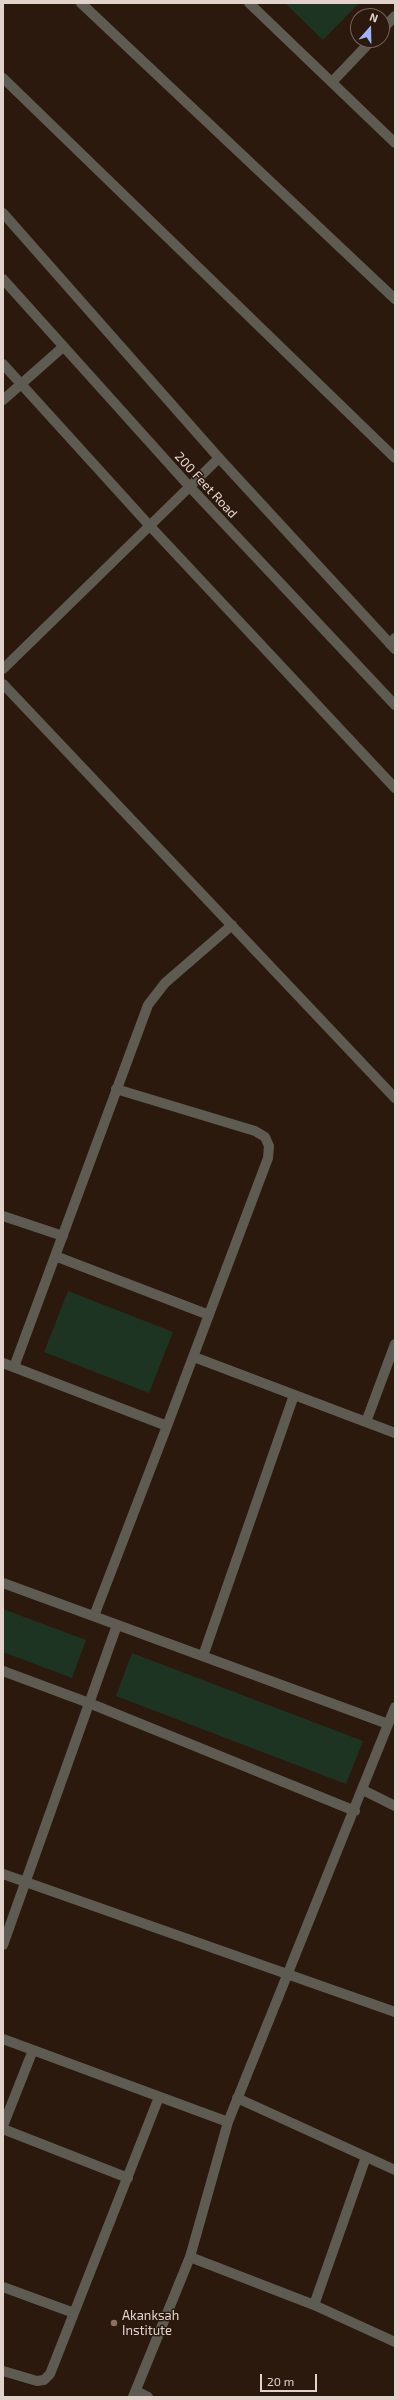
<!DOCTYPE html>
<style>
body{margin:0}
#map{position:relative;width:398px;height:2400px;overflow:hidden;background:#2b190e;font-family:"Exo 2",sans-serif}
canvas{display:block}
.frame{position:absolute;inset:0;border:4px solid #e1d3cc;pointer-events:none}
.north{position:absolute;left:350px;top:8px;width:40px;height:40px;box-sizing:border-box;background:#2b190e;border:1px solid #74635a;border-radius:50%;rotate:20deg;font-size:11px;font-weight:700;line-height:16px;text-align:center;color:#e1d3cc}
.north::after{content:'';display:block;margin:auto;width:14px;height:18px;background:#a2b2fd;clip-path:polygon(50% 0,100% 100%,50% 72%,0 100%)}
.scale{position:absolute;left:260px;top:2374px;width:57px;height:18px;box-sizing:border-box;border:2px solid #e1d3cc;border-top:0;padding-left:5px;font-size:12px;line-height:14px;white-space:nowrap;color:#e1d3cc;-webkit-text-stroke:3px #2b190e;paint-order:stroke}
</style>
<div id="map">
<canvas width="398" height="2400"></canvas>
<div class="frame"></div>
<div class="north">N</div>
<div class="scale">20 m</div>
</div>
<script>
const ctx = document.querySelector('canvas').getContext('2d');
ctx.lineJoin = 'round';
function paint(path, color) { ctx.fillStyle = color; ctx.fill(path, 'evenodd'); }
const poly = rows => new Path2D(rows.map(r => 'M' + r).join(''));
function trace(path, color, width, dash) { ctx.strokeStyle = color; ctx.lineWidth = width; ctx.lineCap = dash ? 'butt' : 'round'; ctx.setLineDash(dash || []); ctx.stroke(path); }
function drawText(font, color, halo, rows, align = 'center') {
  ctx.font = font + ' "Exo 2",sans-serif'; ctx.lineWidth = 3; ctx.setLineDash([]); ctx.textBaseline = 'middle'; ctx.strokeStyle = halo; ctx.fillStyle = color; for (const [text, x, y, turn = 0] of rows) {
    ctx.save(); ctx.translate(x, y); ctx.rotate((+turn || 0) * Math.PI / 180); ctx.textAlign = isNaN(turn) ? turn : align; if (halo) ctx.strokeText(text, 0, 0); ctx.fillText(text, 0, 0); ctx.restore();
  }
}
paint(poly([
 [285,3,359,3,323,40],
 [68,1291,173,1332,149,1393,44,1352],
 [3,1609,86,1640,72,1678,3,1652],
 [132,1653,363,1741,346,1784,116,1696]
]), '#1e3422');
trace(poly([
 [81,3,395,299],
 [249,3,395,143],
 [382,30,395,16],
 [3,78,395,458],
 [332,82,372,40],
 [3,364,149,525,395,788],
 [3,400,63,347],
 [390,644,395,638],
 [3,669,219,458],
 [3,684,395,1098],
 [3,1216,63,1236],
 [55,1256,209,1315],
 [194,1357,395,1433],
 [3,1363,167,1426,268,1158,269,1146,265,1137,255,1131,116,1089],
 [14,1367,148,1005,165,983,232,925],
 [366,1422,395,1344],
 [3,1583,388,1724],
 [94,1616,167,1426],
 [203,1656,294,1395],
 [3,1671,89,1703,355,1811],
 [363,1790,395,1806],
 [3,1874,395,2012],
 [3,1945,117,1625],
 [3,2039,228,2122,395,1707],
 [237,2098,395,2170],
 [3,2126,33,2050],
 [3,2129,128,2178],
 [190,2257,314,2305,395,2342],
 [3,2287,74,2313],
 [314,2305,366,2157],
 [3,2371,37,2381,44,2380,50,2374,159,2097],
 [136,2391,148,2397],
 [133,2397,190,2257,228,2122]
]), '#5e5c52', 10);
trace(poly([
 [3,213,219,458,395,649],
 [3,279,189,486,395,705]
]), '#5e5c52', 10);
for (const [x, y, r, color] of [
 [114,2323,4,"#8d6e63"]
]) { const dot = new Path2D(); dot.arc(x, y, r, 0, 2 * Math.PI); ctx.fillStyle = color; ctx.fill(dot); trace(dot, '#2b190e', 1.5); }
drawText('13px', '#e1d3cc', '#2b190e', [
 ["200 Feet Road",206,485,47]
]);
drawText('13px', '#e1d3cc', '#2b190e', [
 ["Akanksah",122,2316],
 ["Institute",122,2331]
], 'left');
</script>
